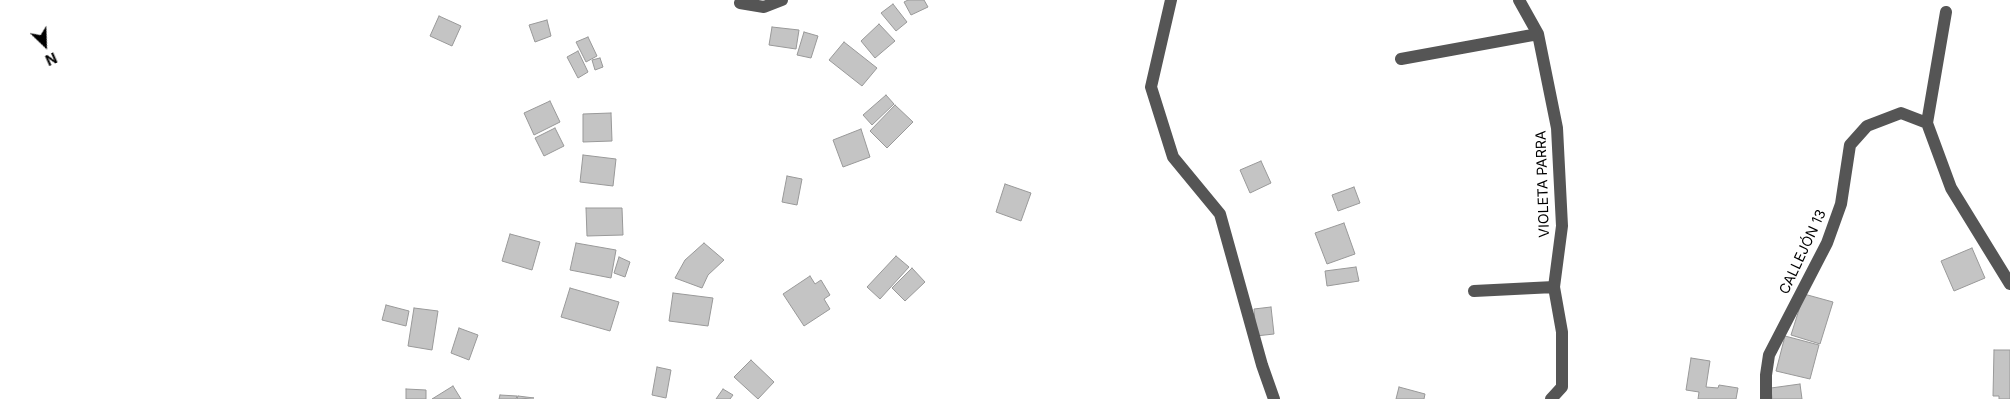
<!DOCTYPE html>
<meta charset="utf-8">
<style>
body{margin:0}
#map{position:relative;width:2010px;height:399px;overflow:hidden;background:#fff;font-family:Inter,sans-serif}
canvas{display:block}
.north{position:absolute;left:20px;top:20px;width:50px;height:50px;-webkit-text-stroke:4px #fff;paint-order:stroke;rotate:156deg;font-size:14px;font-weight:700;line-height:20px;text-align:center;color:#000}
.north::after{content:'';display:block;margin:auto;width:18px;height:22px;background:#000;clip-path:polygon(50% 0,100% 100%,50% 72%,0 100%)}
</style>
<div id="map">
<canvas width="2010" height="399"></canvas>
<div class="north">N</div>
</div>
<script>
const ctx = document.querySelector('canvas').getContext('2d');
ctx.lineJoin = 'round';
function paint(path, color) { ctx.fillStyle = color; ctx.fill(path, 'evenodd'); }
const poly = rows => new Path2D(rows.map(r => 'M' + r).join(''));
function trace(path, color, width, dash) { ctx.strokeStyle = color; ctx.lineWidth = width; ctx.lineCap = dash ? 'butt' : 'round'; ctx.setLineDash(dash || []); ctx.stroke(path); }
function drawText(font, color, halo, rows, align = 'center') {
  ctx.font = font + ' Inter,sans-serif'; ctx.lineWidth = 4; ctx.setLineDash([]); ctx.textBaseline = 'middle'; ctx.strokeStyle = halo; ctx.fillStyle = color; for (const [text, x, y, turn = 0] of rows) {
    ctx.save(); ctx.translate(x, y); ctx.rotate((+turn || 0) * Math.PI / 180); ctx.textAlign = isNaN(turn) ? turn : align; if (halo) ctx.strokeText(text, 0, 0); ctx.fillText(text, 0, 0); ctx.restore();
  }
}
const building = poly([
 [908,0,924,0,928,7,911,15,904,2,908,0],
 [893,4,907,22,896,31,881,13,893,4],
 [439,16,461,26,452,46,430,36,439,16],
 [547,20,551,36,535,42,529,25,547,20],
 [879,24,895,41,875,58,861,41,879,24],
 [772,27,799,30,796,49,769,45,772,27],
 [804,32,818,36,811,58,797,55,804,32],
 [588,37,597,56,586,62,576,42,588,37],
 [844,42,877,68,862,86,829,60,844,42],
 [578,51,588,72,578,78,567,57,578,51],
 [600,58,603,67,595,70,592,60,600,58],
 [886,95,894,104,872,125,863,115,886,95],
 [550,101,560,122,534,135,524,113,550,101],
 [895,105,913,122,887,148,870,131,895,105],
 [611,113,612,141,583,142,583,114,611,113],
 [555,128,564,146,544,156,535,138,555,128],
 [861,129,870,157,843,167,833,140,861,129],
 [583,155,616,159,613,186,580,182,583,155],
 [1261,161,1271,183,1250,193,1240,170,1261,161],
 [787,176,802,179,797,205,782,202,787,176],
 [1005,184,1031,193,1021,221,996,212,1005,184],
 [1354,187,1360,203,1338,211,1332,195,1354,187],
 [586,208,622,208,623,235,587,236,586,208],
 [1344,223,1355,254,1327,264,1315,233,1344,223],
 [510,234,540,242,532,270,502,261,510,234],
 [576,243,616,250,611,278,570,270,576,243],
 [704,243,724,260,708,275,702,288,675,278,685,260,704,243],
 [1972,248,1985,278,1954,291,1941,261,1972,248],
 [896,256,909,267,880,299,867,287,896,256],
 [619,257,630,262,625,277,614,273,619,257],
 [1356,267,1359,281,1327,286,1325,271,1356,267],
 [912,268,925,282,905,301,892,288,912,268],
 [810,276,815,284,821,280,830,295,824,299,830,309,804,326,783,294,810,276],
 [570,288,619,302,610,331,561,317,570,288],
 [673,293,713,298,708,326,669,321,673,293],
 [1804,294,1833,302,1820,344,1791,335,1804,294],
 [386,305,409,311,406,326,382,320,386,305],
 [1271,307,1274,334,1256,336,1254,309,1271,307],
 [414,308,438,311,432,350,408,346,414,308],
 [459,328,478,335,469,360,451,353,459,328],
 [1785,336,1819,345,1810,379,1776,371,1785,336],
 [1994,350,2010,350,2010,399,1999,399,1999,396,1993,396,1994,350],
 [1691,358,1710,361,1706,387,1718,388,1719,385,1738,388,1736,399,1698,399,1699,392,1686,390,1691,358],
 [751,360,774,382,758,399,734,377,751,360],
 [657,367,671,370,666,398,652,395,657,367],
 [1800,384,1802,399,1772,399,1771,388,1800,384],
 [453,386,461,399,432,399,453,386],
 [1399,387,1425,394,1424,399,1396,399,1399,387],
 [406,389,426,390,426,399,406,399,406,389],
 [723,389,733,395,730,399,716,399,723,389],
 [500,395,517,396,516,399,499,399,500,395],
 [518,396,534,398,517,399,518,396]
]);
paint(building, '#c4c4c4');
trace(building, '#999', 1);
trace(poly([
 [1171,0,1151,87,1173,157,1220,214,1262,365,1274,399],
 [1519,0,1538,34,1557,128,1562,226,1554,287,1562,332,1562,387,1551,399],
 [740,3,764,7,782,0],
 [1401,59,1538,34],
 [1927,123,1946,12],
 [1474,291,1554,287],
 [1766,399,1766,375,1769,355,1827,243,1841,204,1850,145,1867,126,1901,113,1927,123,1951,188,2010,284]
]), '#555', 12);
drawText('14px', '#000', '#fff', [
 ["VIOLETA PARRA",1543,184,-92],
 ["CALLEJÓN 13",1803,252,-65]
]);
</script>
